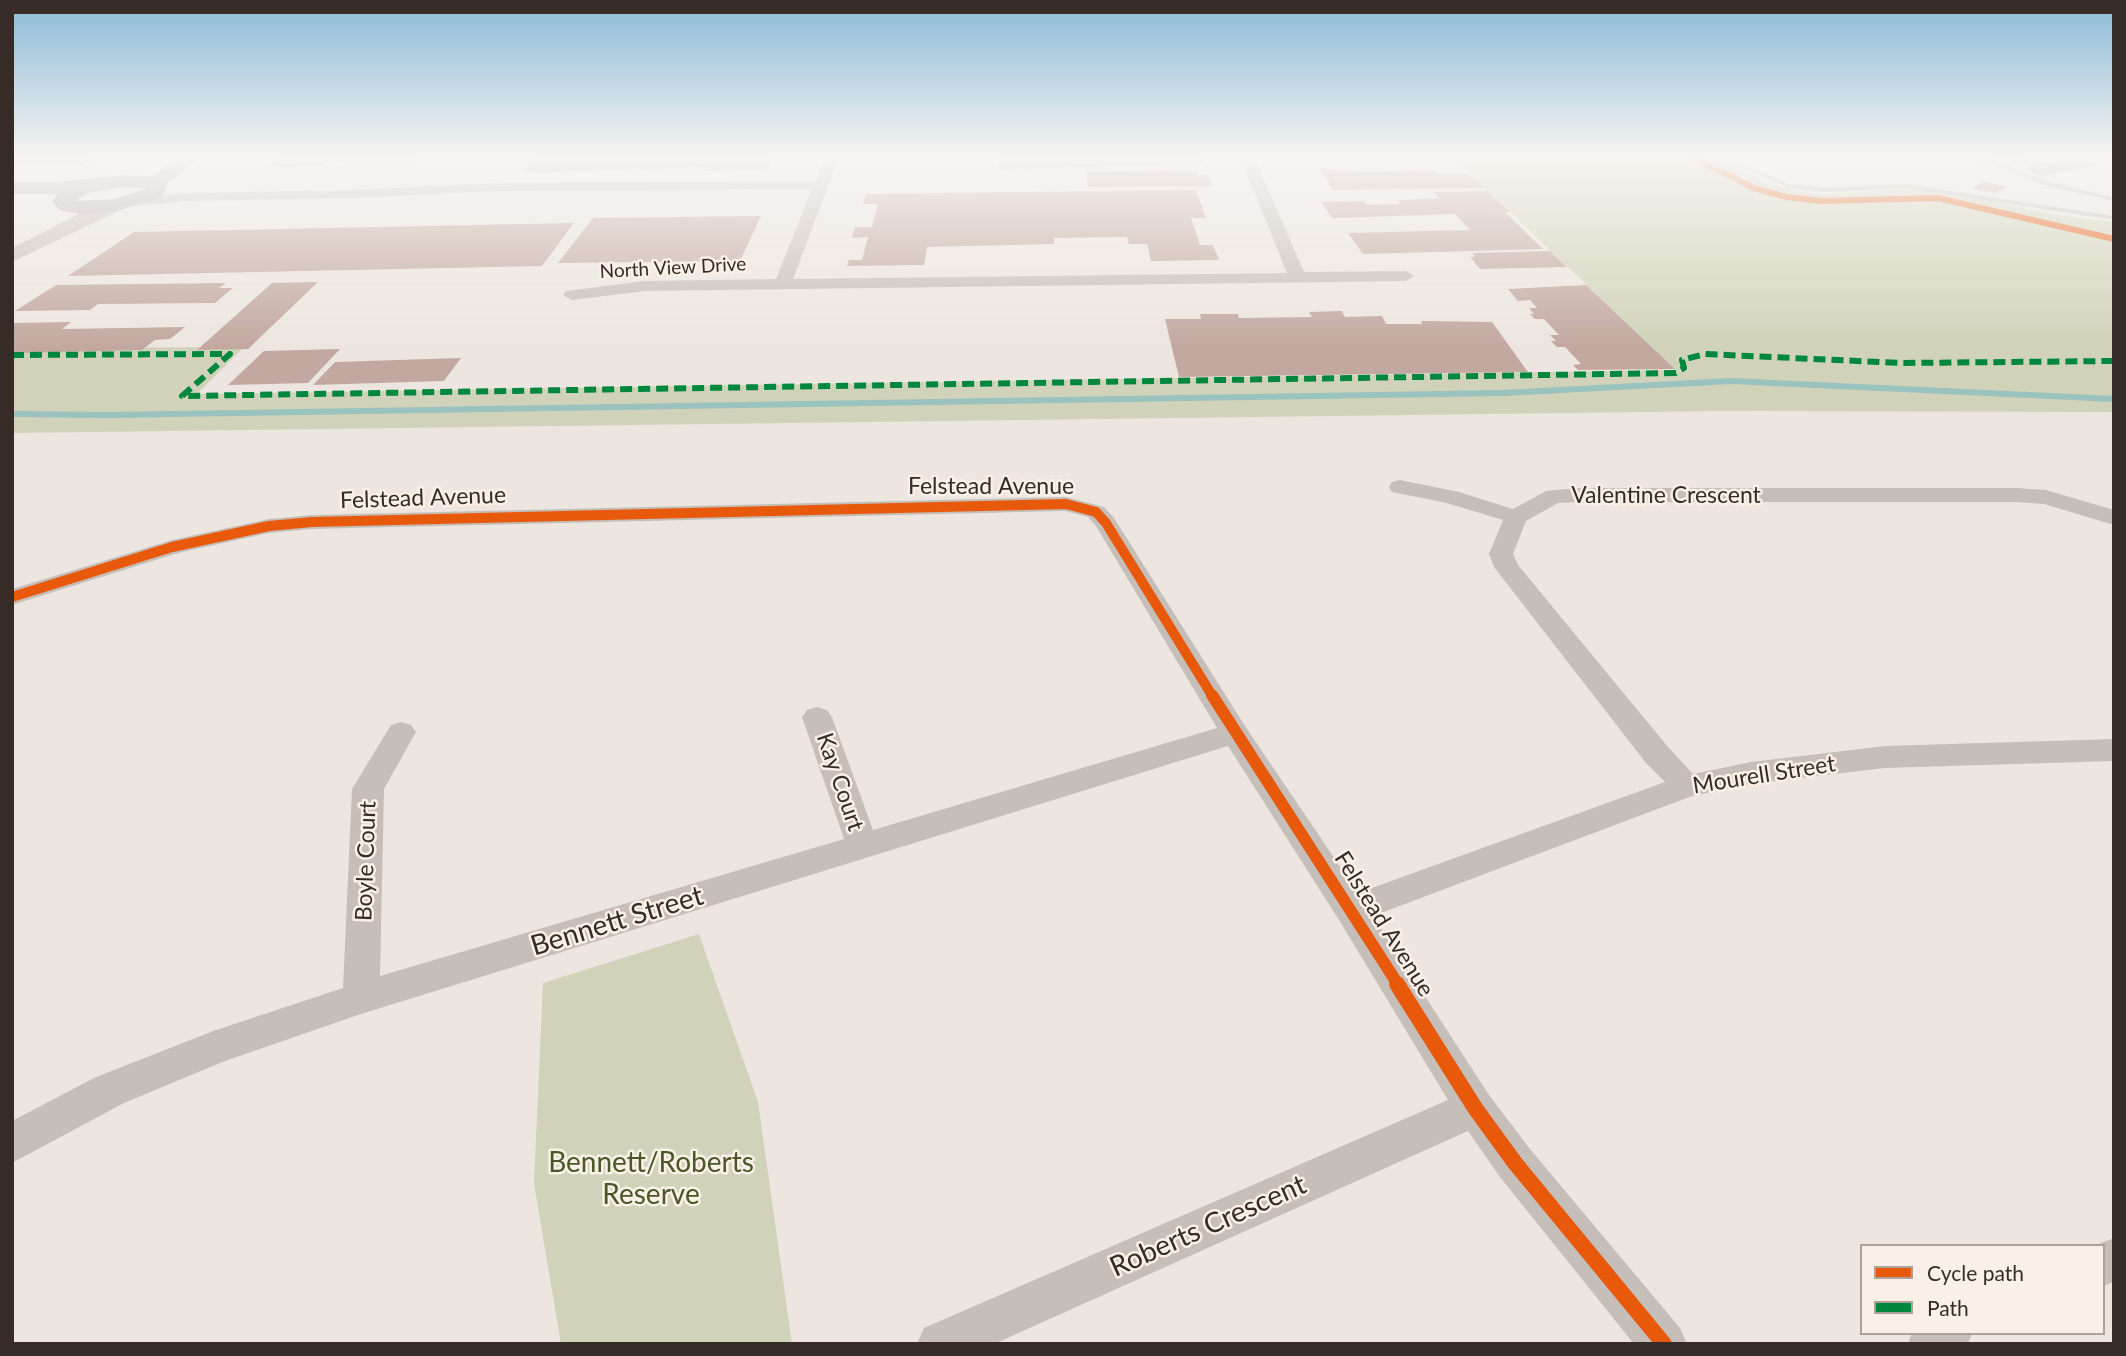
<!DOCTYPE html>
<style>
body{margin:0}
#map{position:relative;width:2126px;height:1356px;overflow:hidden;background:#ede6e0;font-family:Lato,sans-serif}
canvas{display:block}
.frame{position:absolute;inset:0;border:14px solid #372b27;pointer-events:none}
.legend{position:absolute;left:1860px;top:1244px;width:245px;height:91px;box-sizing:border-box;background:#fbf0e7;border:2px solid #ada19a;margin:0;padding:9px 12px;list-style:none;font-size:21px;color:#372b27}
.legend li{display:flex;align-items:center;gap:14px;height:35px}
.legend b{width:35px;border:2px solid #ada19a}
</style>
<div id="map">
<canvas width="2126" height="1356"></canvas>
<div class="frame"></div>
<ul class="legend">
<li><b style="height:9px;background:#e8590c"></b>Cycle path</li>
<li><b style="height:9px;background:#00873e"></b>Path</li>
</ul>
</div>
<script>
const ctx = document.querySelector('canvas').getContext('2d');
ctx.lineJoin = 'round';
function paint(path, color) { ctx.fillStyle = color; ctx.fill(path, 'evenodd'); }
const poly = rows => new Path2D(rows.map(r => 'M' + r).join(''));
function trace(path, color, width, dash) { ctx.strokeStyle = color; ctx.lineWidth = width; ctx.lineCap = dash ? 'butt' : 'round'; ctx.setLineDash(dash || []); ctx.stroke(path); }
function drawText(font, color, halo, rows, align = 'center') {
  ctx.font = font + ' Lato,sans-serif'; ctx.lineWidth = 5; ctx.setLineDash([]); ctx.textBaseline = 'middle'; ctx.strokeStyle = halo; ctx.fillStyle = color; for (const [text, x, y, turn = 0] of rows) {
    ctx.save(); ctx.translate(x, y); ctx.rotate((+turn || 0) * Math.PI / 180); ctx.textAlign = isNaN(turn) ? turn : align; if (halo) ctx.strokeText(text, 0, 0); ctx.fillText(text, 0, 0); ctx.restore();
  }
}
paint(poly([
 [1452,157,1713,157,1766,182,1793,191,1822,194,1915,189,1983,199,2049,214,2114,222,2114,412,1721,411,12,433,12,348,244,347,197,394,1676,370],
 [699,934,758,1102,792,1344,561,1344,534,1183,543,983]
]), '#d0d3b9');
trace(poly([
 [12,414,110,415,1504,393,1731,381,2114,399]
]), '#9ac2be', 6);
paint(poly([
 [12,157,95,157,81,165,12,165],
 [280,157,415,157,415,160,326,162,321,166,266,168],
 [534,157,771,157,768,168,754,170,704,171,706,167,522,173],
 [999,157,1201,157,1204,165,999,169],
 [1986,157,2024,157,2044,163,2074,158,2099,165,2044,176,2019,168,2031,166,2009,159,1996,161],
 [1320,168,1366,172,1435,170,1437,173,1468,173,1484,188,1333,190],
 [1196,170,1197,175,1208,175,1213,186,1088,187,1086,172],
 [1984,181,2007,187,1994,193,1972,188],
 [1196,190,1206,218,1191,218,1200,245,1213,245,1219,260,1151,261,1147,244,1129,244,1127,237,1054,238,1054,244,927,247,924,265,847,266,849,260,862,260,868,237,852,238,855,227,872,227,878,204,863,204,866,194],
 [1487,191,1510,212,1493,214,1506,213,1543,249,1363,254,1348,233,1470,230,1455,214,1332,218,1321,202,1364,201,1367,205,1401,204,1398,200,1440,198,1433,192],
 [761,216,740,261,558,263,593,218],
 [574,223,542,266,68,276,134,232],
 [1550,251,1567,267,1480,269,1470,257,1475,257,1472,253],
 [318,282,248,349,197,350,272,283],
 [226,283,219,288,233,288,215,303,98,304,90,310,15,311,56,285],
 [1586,285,1600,298,1675,369,1578,370,1573,365,1581,364,1565,347,1557,347,1551,341,1556,341,1550,335,1559,335,1544,319,1535,319,1530,314,1534,314,1529,308,1537,308,1530,300,1518,301,1508,289],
 [1342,311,1345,317,1382,316,1386,324,1422,324,1421,321,1492,322,1528,372,1179,377,1165,319,1201,319,1200,314,1238,314,1239,318,1312,317,1309,312],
 [71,322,62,329,185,327,170,339,155,340,142,350,12,353,12,323],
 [340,349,308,383,228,385,264,351],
 [461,358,444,381,313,385,335,362]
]), '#c2a8a0');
paint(poly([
 [1719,157,1728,157,1789,184,1825,188,1906,184,2114,216,2114,220,1906,188,1825,192,1788,188,1719,157],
 [1973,157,1983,157,2048,181,2114,198,2110,200,2043,185,1973,157]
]), '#c6beb9');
paint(poly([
 [825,157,839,157,793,279,1287,273,1240,157,1254,157,1304,272,1406,271,1414,276,1406,281,645,291,572,300,563,295,566,291,645,281,776,279,812,189,500,191,352,198,186,201,127,207,120,203,127,199,186,193,352,190,500,183,816,181,825,157],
 [1400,480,1459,492,1513,509,1546,491,1576,488,2016,488,2046,490,2114,510,2114,525,2044,504,2016,502,1576,502,1558,503,1526,521,1513,554,1518,565,1668,747,1693,774,1751,762,1885,746,2114,739,2114,761,1885,768,1751,784,1692,796,1373,916,1489,1095,1530,1149,1680,1328,1687,1344,1634,1344,1500,1177,1468,1131,994,1344,917,1344,924,1328,1448,1100,1339,920,1228,746,361,1014,225,1061,124,1103,12,1163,12,1121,96,1077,216,1030,343,988,352,789,391,725,401,722,411,725,416,732,384,789,380,976,844,839,802,717,807,710,817,707,827,710,832,717,873,830,1217,728,1096,526,1088,517,1065,511,312,529,269,533,178,553,12,605,12,589,172,540,269,519,312,515,1066,497,1104,507,1114,518,1245,726,1358,893,1665,782,1646,763,1494,567,1489,554,1503,520,1447,503,1392,492,1389,487,1392,482,1400,480],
 [2114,1238,2114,1282,2103,1286,2103,1246,2094,1246,2114,1238],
 [1912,1333,1972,1333,1968,1344,1908,1344,1912,1333]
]), '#c6beb9');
paint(poly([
 [117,200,126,205,123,209,12,262,12,248,81,213,117,200]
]), '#c6beb9');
paint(poly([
 [179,157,201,157,167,184,163,196,117,211,83,214,67,212,60,210,52,202,58,194,12,194,12,182,50,183,122,175,153,176,179,157],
 [122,187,148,188,115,199,75,201,88,193,122,187]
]), '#b5aca8');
trace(poly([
 [12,355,230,354,182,396,1676,373,1684,368,1682,360,1705,354,1902,363,2114,361]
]), '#00873e', 6, [12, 6]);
trace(poly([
 [1691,157,1754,188,1786,197,1822,201,1938,198,2114,239]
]), '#e8590c', 6);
trace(poly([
 [12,597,172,547,269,526,312,522,1066,504,1096,512,1106,523,1213,697]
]), '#e8590c', 10);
trace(poly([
 [1212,695,1399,986]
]), '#e8590c', 12);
trace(poly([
 [1397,984,1475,1108,1515,1163,1664,1344]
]), '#e8590c', 16);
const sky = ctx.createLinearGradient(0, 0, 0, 347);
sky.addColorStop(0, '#89bad7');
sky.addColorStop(0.45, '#f7f4f1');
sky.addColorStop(1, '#f7f4f100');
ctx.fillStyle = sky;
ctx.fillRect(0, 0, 2126, 347);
drawText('19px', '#372b27', '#fbf0e7', [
 ["North View Drive",673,268,-3]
]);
drawText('23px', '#372b27', '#fbf0e7', [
 ["Felstead Avenue",991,487],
 ["Valentine Crescent",1666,496],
 ["Felstead Avenue",423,498,-2],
 ["Mourell Street",1764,775,-9],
 ["Kay Court",840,782,71],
 ["Boyle Court",366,861,-88],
 ["Felstead Avenue",1384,924,58]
]);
drawText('28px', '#372b27', '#fbf0e7', [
 ["Bennett Street",617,921,-17],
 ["Roberts Crescent",1208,1226,-24]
]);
drawText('28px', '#4a5729', '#fbf0e7', [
 ["Bennett/Roberts",651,1163],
 ["Reserve",651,1195]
]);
</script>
